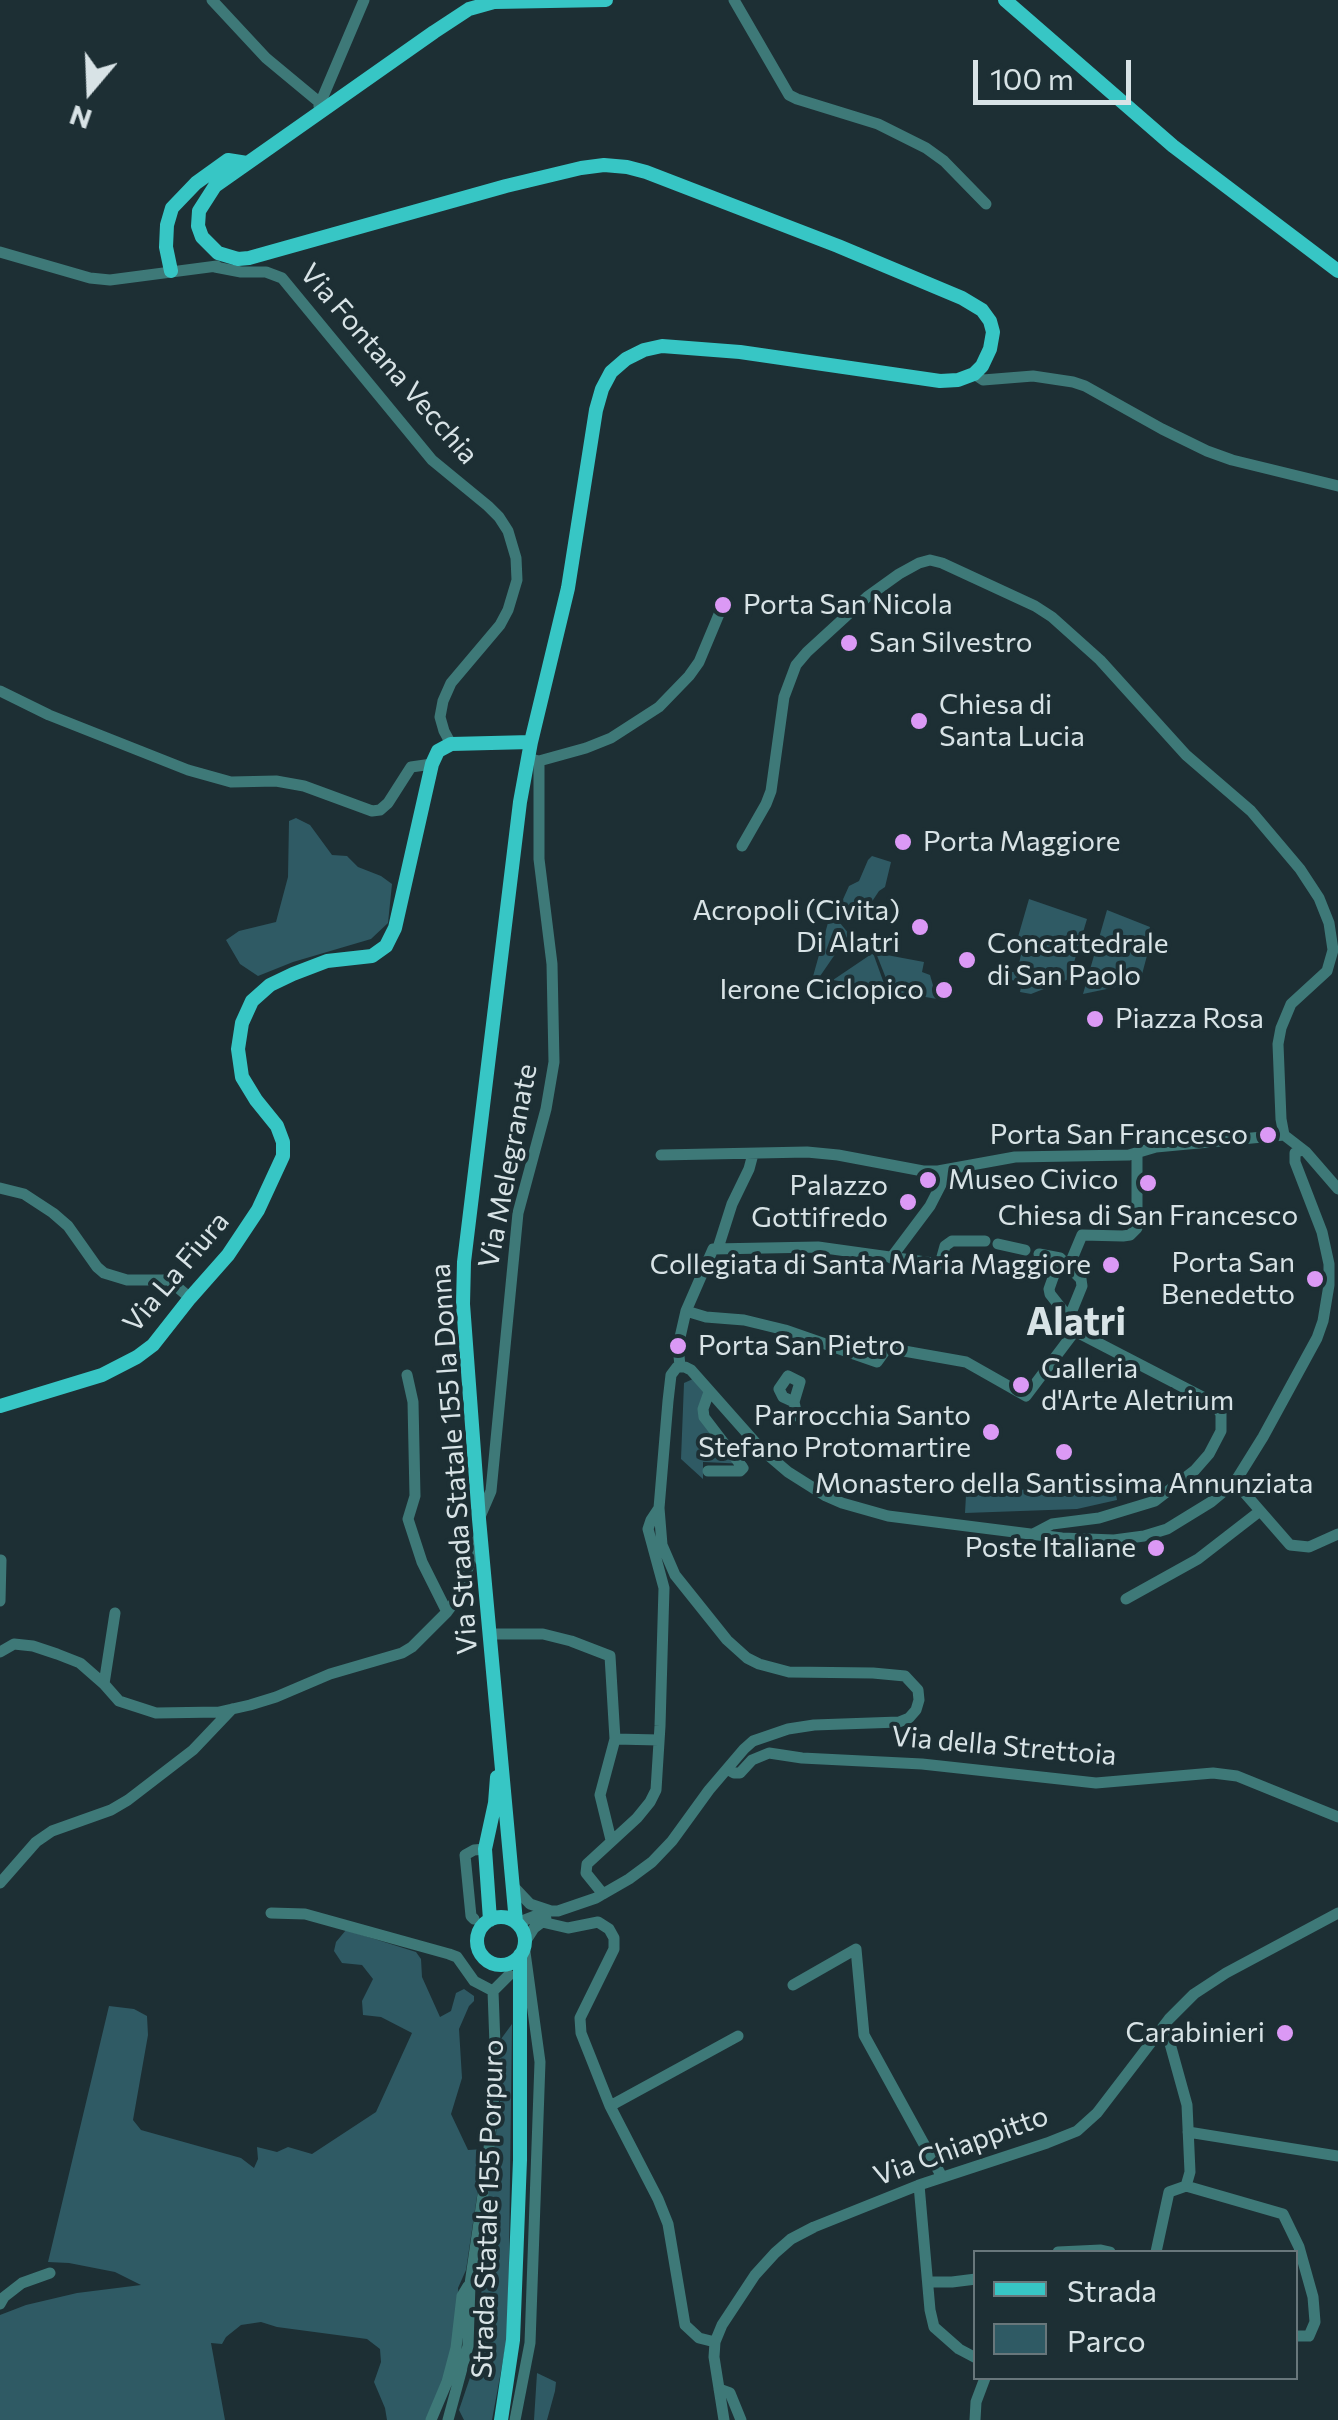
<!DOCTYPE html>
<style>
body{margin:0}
#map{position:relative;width:1338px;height:2420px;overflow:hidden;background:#1d2f34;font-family:Commissioner,sans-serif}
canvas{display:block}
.legend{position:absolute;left:973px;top:2250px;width:325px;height:130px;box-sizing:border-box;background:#1d2f34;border:2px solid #68777b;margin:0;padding:12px 18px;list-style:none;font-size:30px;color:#d8e3e6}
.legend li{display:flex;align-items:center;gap:20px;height:50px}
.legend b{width:50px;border:2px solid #68777b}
.north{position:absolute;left:40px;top:40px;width:100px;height:100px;-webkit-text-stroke:8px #1d2f34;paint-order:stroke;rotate:199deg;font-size:28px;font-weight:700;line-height:40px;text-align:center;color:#d8e3e6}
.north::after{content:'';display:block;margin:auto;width:35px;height:45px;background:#d8e3e6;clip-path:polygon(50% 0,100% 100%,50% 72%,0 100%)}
.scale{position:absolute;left:973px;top:60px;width:158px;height:45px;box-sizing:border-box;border:5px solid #d8e3e6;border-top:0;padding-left:12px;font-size:30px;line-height:35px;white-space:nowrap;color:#d8e3e6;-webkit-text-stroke:8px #1d2f34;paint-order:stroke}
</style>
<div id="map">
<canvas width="1338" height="2420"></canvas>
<ul class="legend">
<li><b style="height:12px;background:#37c6c5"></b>Strada</li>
<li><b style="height:28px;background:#2f5a64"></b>Parco</li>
</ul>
<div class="north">N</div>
<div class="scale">100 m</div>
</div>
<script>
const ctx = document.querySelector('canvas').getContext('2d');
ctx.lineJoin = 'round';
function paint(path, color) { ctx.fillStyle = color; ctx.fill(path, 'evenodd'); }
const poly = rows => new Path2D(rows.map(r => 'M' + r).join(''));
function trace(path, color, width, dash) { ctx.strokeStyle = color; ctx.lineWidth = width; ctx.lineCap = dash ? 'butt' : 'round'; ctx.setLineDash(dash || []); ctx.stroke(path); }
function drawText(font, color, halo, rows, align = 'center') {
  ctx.font = font + ' Commissioner,sans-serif'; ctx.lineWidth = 8; ctx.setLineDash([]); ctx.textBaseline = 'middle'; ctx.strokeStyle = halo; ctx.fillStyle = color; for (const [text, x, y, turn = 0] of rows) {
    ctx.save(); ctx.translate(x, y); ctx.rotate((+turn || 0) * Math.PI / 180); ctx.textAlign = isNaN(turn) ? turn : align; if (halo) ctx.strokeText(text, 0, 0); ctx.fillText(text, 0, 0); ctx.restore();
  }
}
paint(poly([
 [296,818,310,825,332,855,347,856,358,867,381,876,392,884,388,923,371,939,293,962,258,976,240,964,226,940,239,931,276,922,288,877,289,821],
 [872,856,891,862,885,887,879,891,861,918,840,906,849,886,859,881,868,860],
 [1029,899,1087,919,1069,979,1031,994,1020,992,1022,982,1011,980,1012,972,1017,972,1023,946,1016,944],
 [1107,910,1150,927,1145,946,1149,948,1140,982,1083,994],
 [831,912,849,934,816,982,812,980],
 [873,953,886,989,833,980],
 [876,953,924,962,922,972,930,975,937,999,891,991],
 [693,1379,704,1392,708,1418,747,1464,703,1462,703,1479,681,1459,684,1383],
 [974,1487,1002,1490,1115,1488,1117,1500,1077,1509,965,1513,966,1495],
 [346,1930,416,1952,421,1959,422,1977,440,2017,451,2011,456,1993,464,1989,474,1996,474,2001,469,2006,459,2029,462,2078,451,2114,468,2150,484,2149,466,2270,458,2288,461,2329,432,2420,387,2420,385,2408,374,2382,381,2362,380,2349,367,2339,277,2327,261,2322,241,2325,226,2337,222,2344,211,2343,225,2420,0,2420,0,2315,26,2305,77,2293,141,2285,115,2272,69,2263,48,2262,109,2006,134,2009,147,2016,148,2035,133,2120,141,2130,241,2158,254,2168,258,2159,257,2147,277,2152,288,2147,312,2154,376,2112,412,2033,381,2017,363,2015,362,2001,373,1979,362,1965,342,1963,334,1951,336,1942],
 [512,2024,508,2333,492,2420,464,2420,459,2410,475,2363,482,2312,480,2236,490,2186,500,2100,501,2039],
 [537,2373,556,2382,555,2391,547,2420,534,2420]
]), '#2f5a64');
trace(poly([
 [212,0,266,58,319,102],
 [734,0,789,95,797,99,878,124,926,148,944,161,986,204],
 [319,106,364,0],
 [0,252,90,278,110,280,217,266],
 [215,267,241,272,266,272,282,278,432,460,488,506,499,517,508,531,516,558,517,580,508,610,500,625,451,683,443,701,440,717,444,731,451,744],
 [974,374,983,380,1033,376,1073,382,1085,386,1162,429,1207,451,1232,460,1338,486],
 [0,691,49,715,188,770,231,782,276,781,304,786,372,811,380,810,388,803,411,767,432,764],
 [531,759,539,761,586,748,611,738,659,707,689,676,699,662,722,607],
 [742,846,766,804,771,791,784,697,796,665,807,652,867,597,899,574,919,563,930,560,942,563,1035,606,1052,617,1100,660,1186,755,1251,811,1300,869,1319,898,1329,923,1333,950,1327,971,1291,1004,1281,1028,1278,1044,1281,1119,1284,1135,1306,1152,1338,1189],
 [661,1155,807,1152,838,1155,923,1171,938,1171,1015,1157,1129,1155,1156,1147,1284,1135],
 [0,1188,24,1194,53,1213,68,1226,97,1267,104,1273,127,1280,169,1280,190,1298],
 [998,1244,1025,1250],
 [718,1248,732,1204,749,1169,753,1154],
 [1039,1254,1060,1258,1081,1279,1082,1286,1069,1318],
 [891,1258,930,1206,949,1169],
 [1060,1258,1049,1289,1050,1294,1069,1318,1069,1323],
 [1069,1266,1082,1235,1123,1236,1130,1235,1137,1228,1137,1153],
 [686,1311,706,1317,744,1320,785,1330,877,1362,887,1348,966,1362,1026,1396,1075,1331],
 [680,1366,678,1346,686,1311,713,1249,818,1247,940,1264,945,1246,952,1241,985,1241],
 [407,1375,413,1402,415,1496,408,1519,422,1562,447,1612],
 [794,1402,783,1397,779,1389,788,1376,800,1382,794,1402,797,1416],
 [708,1471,740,1471,743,1468,704,1417,703,1409,709,1392],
 [1235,1482,1290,1545,1309,1547,1338,1534],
 [479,1519,491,1491,518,1213,546,1109,554,1062,552,964,539,859,539,761],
 [1033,1534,1052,1524,1099,1518,1155,1501,1195,1470,1209,1454,1221,1431,1221,1414,1214,1403,1075,1331],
 [1126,1599,1198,1559,1260,1511],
 [0,1601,1,1560],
 [489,1634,543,1634,571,1641,610,1656,615,1739,600,1795,611,1840],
 [0,1652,14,1644,33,1646,57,1654,80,1663,104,1684,119,1701,156,1713,219,1712,250,1705,276,1697,330,1674,402,1653,412,1647,447,1612,458,1597,479,1536],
 [104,1684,115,1613],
 [615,1739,659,1740],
 [727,1769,734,1773,740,1773,752,1760,769,1753,802,1758,922,1764,1096,1783,1213,1773,1237,1776,1338,1817],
 [0,1883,36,1842,52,1831,111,1810,128,1800,193,1750,232,1709],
 [514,1887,530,1904,551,1911,558,1911,596,1898,629,1879,652,1862,672,1841,709,1790,744,1749,753,1741,788,1729,814,1725,899,1722,909,1718,916,1710,919,1700,918,1690,905,1676,873,1673,789,1672,759,1664,747,1658,727,1640,675,1575,662,1545,659,1508,668,1401,671,1375,677,1367,685,1367,691,1370,761,1449,788,1472,826,1496,842,1503,888,1516,1062,1538,1114,1540,1144,1536,1167,1529,1211,1502,1235,1482,1263,1437,1317,1338,1323,1321,1329,1285,1329,1264,1322,1232,1295,1162,1295,1153,1302,1150],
 [603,1894,586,1873,587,1864,637,1818,650,1802,656,1790,660,1726,664,1588,648,1529,651,1520,659,1508],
 [271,1913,305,1914,449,1954,457,1957,474,1981,493,1991],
 [474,1919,471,1916,465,1855,474,1850,485,1849],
 [542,1922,568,1928,598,1922,609,1929,614,1938,614,1949,580,2018,581,2033,610,2106,658,2199,668,2224,685,2325,699,2338,715,2342],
 [517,1923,548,1911],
 [525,1942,534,1928,546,1919],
 [793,1985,856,1949,864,2035,942,2177],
 [610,2106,738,2036],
 [1188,2132,1338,2156],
 [919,2185,930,2310,934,2327,959,2349,976,2358],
 [1186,2186,1283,2214,1299,2247,1313,2297,1315,2322,1309,2336,1296,2336],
 [1058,2252,1101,2250,1110,2252],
 [1156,2252,1169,2192,1186,2186,1190,2172,1187,2105,1169,2040,1161,2030],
 [929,2282,952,2282,976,2279],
 [0,2304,4,2297,22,2283,50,2273],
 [719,2389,730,2393,741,2420],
 [431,2420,447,2382,456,2348,462,2296,468,2286],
 [448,2420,468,2346,470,2284,488,2160,496,2072,493,1991,509,1975],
 [515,2420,530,2343,540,2062,524,1945],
 [724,2420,714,2357,715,2342,722,2325,755,2275,775,2253,791,2239,814,2227,919,2185,1047,2143,1077,2131,1097,2113,1169,2019,1194,1994,1226,1973,1338,1913],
 [975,2420,976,2402,985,2378]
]), '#3e7978', 11);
trace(poly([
 [1005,0,1173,146,1338,271],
 [171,271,166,247,167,225,172,208,196,183,228,160,247,163],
 [0,1406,102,1375,137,1357,153,1345,190,1298,228,1255,258,1210,283,1156,283,1142,277,1126,256,1100,242,1077,238,1049,242,1023,252,1001,270,985,293,974,327,961,372,956,386,946,395,928,432,764,438,751,451,744,531,742],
 '477 1941a24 24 0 1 1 48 0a24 24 0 1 1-48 0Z',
 [490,1920,485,1849,495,1803,497,1777],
 [516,1922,479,1519,463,1304,464,1262,520,802,531,742,568,588,596,410,602,389,611,372,626,359,644,350,662,346,740,352,940,381,958,380,974,374,982,366,990,349,993,332,990,321,982,310,962,298,838,246,646,172,627,167,604,165,581,168,506,186,249,258,238,259,218,253,202,237,198,226,199,211,215,186,434,32,469,9,494,2,606,0],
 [501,2420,513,2340,520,2160,520,1955]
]), '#37c6c5', 14);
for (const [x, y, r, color] of [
 [723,605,10,"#db99f5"],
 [849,643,10,"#db99f5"],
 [919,721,10,"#db99f5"],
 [903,842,10,"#db99f5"],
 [920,927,10,"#db99f5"],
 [967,960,10,"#db99f5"],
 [944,990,10,"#db99f5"],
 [1095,1019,10,"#db99f5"],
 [1268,1135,10,"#db99f5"],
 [928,1180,10,"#db99f5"],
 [1148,1183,10,"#db99f5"],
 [908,1202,10,"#db99f5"],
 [1111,1265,10,"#db99f5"],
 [1315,1279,10,"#db99f5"],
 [678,1346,10,"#db99f5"],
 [1021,1385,10,"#db99f5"],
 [991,1432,10,"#db99f5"],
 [1064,1452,10,"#db99f5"],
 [1156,1548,10,"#db99f5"],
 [1285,2033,10,"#db99f5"]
]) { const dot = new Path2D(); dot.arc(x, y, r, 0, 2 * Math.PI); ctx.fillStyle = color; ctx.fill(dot); trace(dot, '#1d2f34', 4); }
drawText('28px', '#d8e3e6', '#1d2f34', [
 ["Via Fontana Vecchia",389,364,49],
 ["Via Melegranate",508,1166,-79],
 ["Via La Fiura",176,1272,-50],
 ["Via Strada Statale 155 la Donna",454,1459,-94],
 ["Via della Strettoia",1004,1746,5],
 ["Via Chiappitto",961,2146,-20],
 ["Strada Statale 155 Porpuro",488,2209,-88]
]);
drawText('28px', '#d8e3e6', '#1d2f34', [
 ["Porta San Nicola",743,605],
 ["San Silvestro",869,643],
 ["Chiesa di",939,705],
 ["Santa Lucia",939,737],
 ["Porta Maggiore",923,842],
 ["Acropoli (Civita)",900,911,"right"],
 ["Di Alatri",900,943,"right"],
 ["Concattedrale",987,944],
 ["di San Paolo",987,976],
 ["Ierone Ciclopico",924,990,"right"],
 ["Piazza Rosa",1115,1019],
 ["Porta San Francesco",1248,1135,"right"],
 ["Museo Civico",948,1180],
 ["Palazzo",888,1186,"right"],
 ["Gottifredo",888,1218,"right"],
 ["Chiesa di San Francesco",1148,1216,"center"],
 ["Porta San",1295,1263,"right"],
 ["Benedetto",1295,1295,"right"],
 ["Collegiata di Santa Maria Maggiore",1091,1265,"right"],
 ["Porta San Pietro",698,1346],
 ["Galleria",1041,1369],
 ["d'Arte Aletrium",1041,1401],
 ["Parrocchia Santo",971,1416,"right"],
 ["Stefano Protomartire",971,1448,"right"],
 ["Monastero della Santissima Annunziata",1064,1484,"center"],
 ["Poste Italiane",1136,1548,"right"],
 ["Carabinieri",1265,2033,"right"]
], 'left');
drawText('bold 38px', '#d8e3e6', '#1d2f34', [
 ["Alatri",1076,1322]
]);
</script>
